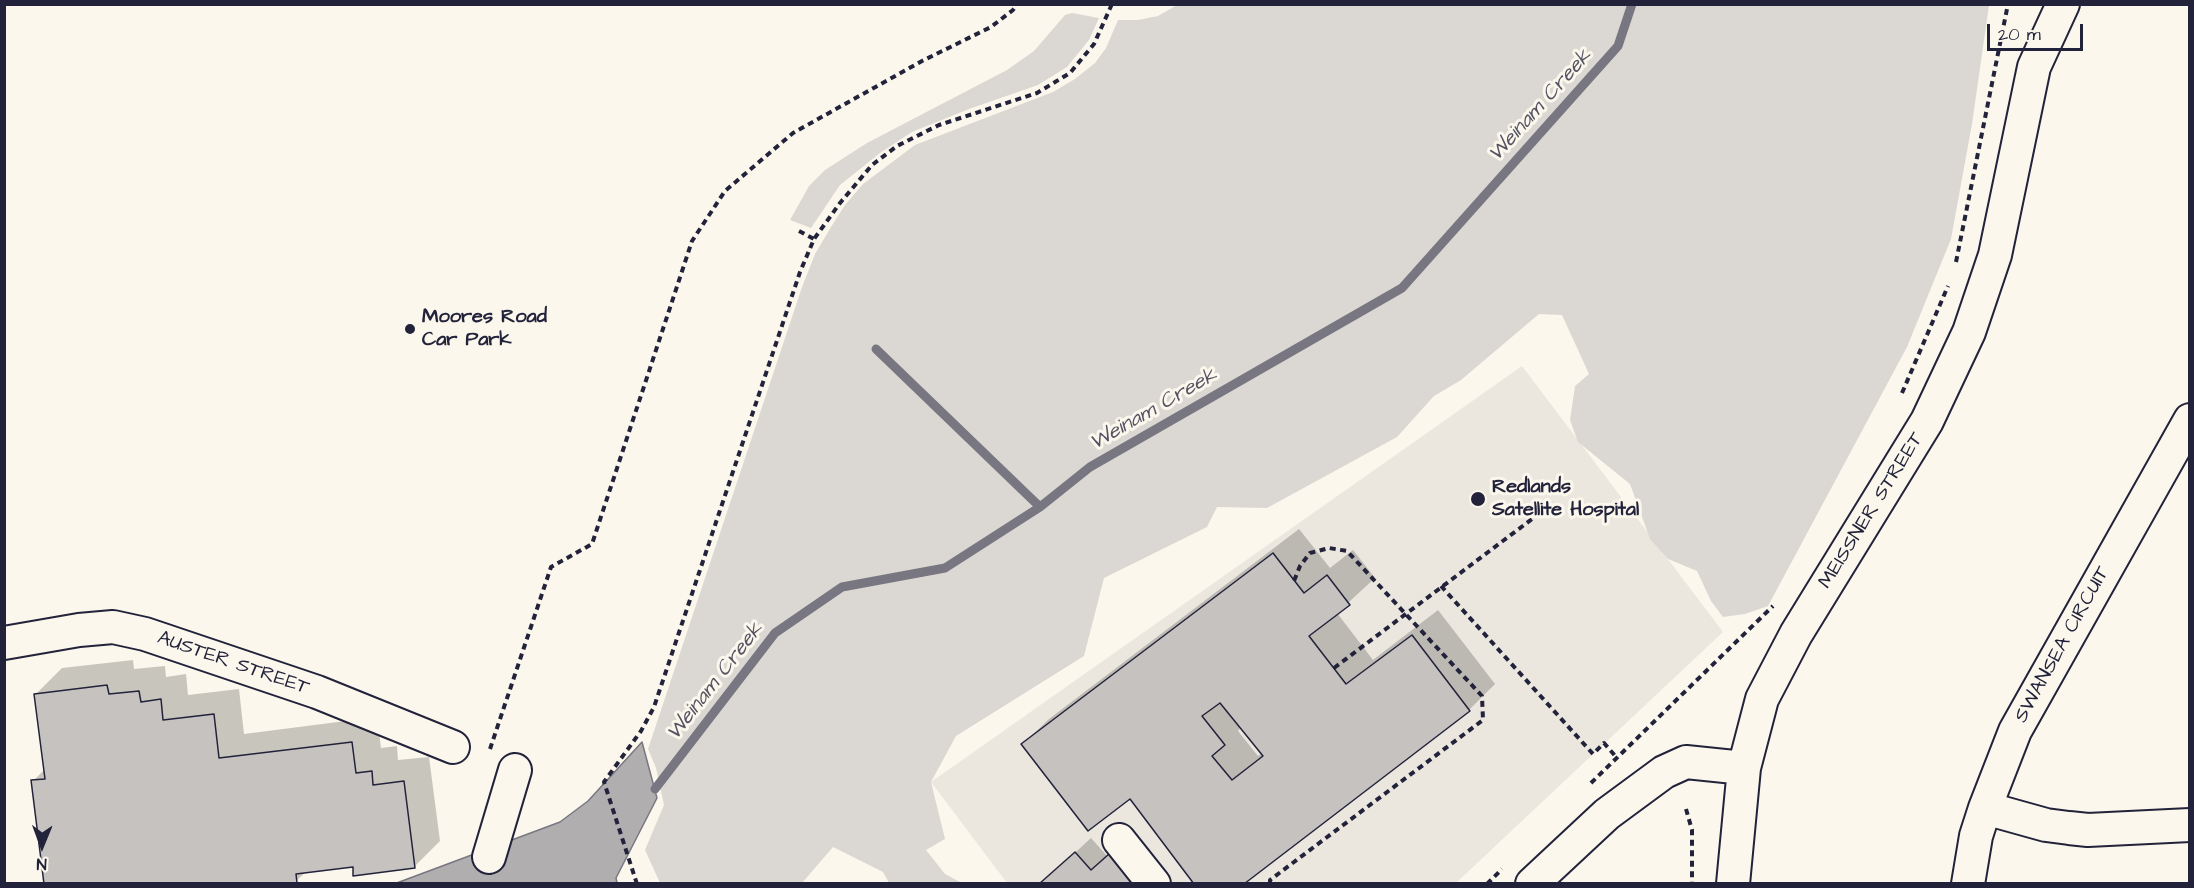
<!DOCTYPE html>
<style>
body{margin:0}
#map{position:relative;width:2194px;height:888px;overflow:hidden;background:#fbf7ec;font-family:"Architects Daughter",sans-serif}
canvas{display:block}
.frame{position:absolute;inset:0;border:6px solid #22223b;pointer-events:none}
.north{position:absolute;left:12px;top:816px;width:60px;height:60px;-webkit-text-stroke:4px #fbf7ec;paint-order:stroke;rotate:181deg;font-size:16px;font-weight:700;line-height:24px;text-align:center;color:#22223b}
.north::after{content:'';display:block;margin:auto;width:21px;height:27px;background:#22223b;clip-path:polygon(50% 0,100% 100%,50% 72%,0 100%)}
.scale{position:absolute;left:1987px;top:24px;width:96px;height:27px;box-sizing:border-box;border:3px solid #22223b;border-top:0;padding-left:8px;font-size:18px;line-height:21px;white-space:nowrap;color:#22223b;-webkit-text-stroke:4px #fbf7ec;paint-order:stroke}
</style>
<div id="map">
<canvas width="2194" height="888"></canvas>
<div class="frame"></div>
<div class="north">N</div>
<div class="scale">20 m</div>
</div>
<script>
const ctx = document.querySelector('canvas').getContext('2d');
ctx.lineJoin = 'round';
function paint(path, color) { ctx.fillStyle = color; ctx.fill(path, 'evenodd'); }
const poly = rows => new Path2D(rows.map(r => 'M' + r).join(''));
function trace(path, color, width, dash) { ctx.strokeStyle = color; ctx.lineWidth = width; ctx.lineCap = dash ? 'butt' : 'round'; ctx.setLineDash(dash || []); ctx.stroke(path); }
function drawText(font, color, halo, rows, align = 'center') {
  ctx.font = font + ' "Architects Daughter",sans-serif'; ctx.lineWidth = 6; ctx.setLineDash([]); ctx.textBaseline = 'middle'; ctx.strokeStyle = halo; ctx.fillStyle = color; for (const [text, x, y, turn = 0] of rows) {
    ctx.save(); ctx.translate(x, y); ctx.rotate((+turn || 0) * Math.PI / 180); ctx.textAlign = isNaN(turn) ? turn : align; if (halo) ctx.strokeText(text, 0, 0); ctx.fillText(text, 0, 0); ctx.restore();
  }
}
paint(poly([
 [1522,366,1723,632,1456,883,1007,883,931,782]
]), '#ebe7df');
paint(poly([
 [1177,5,1989,5,1972,124,1951,239,1907,347,1768,606,1745,614,1723,617,1711,601,1697,571,1668,559,1650,539,1630,484,1578,442,1570,420,1575,386,1589,374,1562,315,1539,314,1461,380,1434,396,1397,437,1267,508,1217,507,1207,527,1104,578,1084,656,956,736,931,782,945,839,926,850,945,874,962,883,889,883,883,872,833,847,802,883,660,883,645,850,664,805,656,768,648,749,802,287,815,254,831,227,845,205,863,184,915,145,1053,92,1075,79,1095,63,1106,48,1118,20,1138,20,1158,16],
 [1072,13,1099,18,1089,40,1067,67,1038,85,969,109,912,132,880,153,840,185,811,228,790,220,809,186,825,170,867,143,1007,70,1034,51,1065,15]
]), '#dbd8d3');
const water = poly([
 [642,742,657,798,616,878,617,883,394,884,560,822,588,801,642,742]
]);
paint(water, '#b1aeb0');
trace(water, '#787681', 1.5);
paint(poly([
 [1299,529,1330,568,1353,550,1375,578,1337,613,1373,660,1438,610,1495,684,1469,710,1242,884,1130,797,1023,744,1049,719],
 [1241,727,1262,753,1258,756,1238,731],
 [133,660,134,669,165,666,166,677,186,674,188,695,239,689,244,734,377,717,381,748,397,746,398,760,429,757,440,841,414,867,354,866,307,871,296,881,33,781,45,769,36,694,62,668],
 [1091,838,1107,856,1125,840,1155,873,1041,884]
]), '#0003');
trace(poly([
 [876,349,1040,507],
 [655,789,775,633,842,587,945,568,1040,507,1090,467,1402,288,1618,46,1632,4]
]), '#787681', 9);
const building = poly([
 [1273,553,1304,593,1327,575,1350,605,1309,636,1346,684,1412,635,1470,711,1244,884,1194,884,1130,799,1088,831,1021,744,1273,553],
 [1220,703,1263,756,1232,780,1212,756,1225,745,1202,716,1220,703],
 [107,685,109,694,139,691,141,702,161,699,163,720,214,714,219,758,352,742,356,773,372,771,373,785,404,781,415,868,353,876,353,867,296,874,297,883,292,884,44,884,31,780,45,779,34,694,107,685],
 [1075,852,1091,870,1109,854,1135,884,1039,884,1075,852]
]);
paint(building, '#c6c2c0');
trace(building, '#22223b', 1.5);
const minor = poly([
 [4,643,79,630,113,627,145,634,317,692,453,747],
 [1985,808,2046,825,2069,828,2088,830,2190,825],
 [1119,840,1154,884],
 [489,857,515,770],
 [1532,884,1607,814,1664,772,1686,762,1744,768],
 [1733,884,1744,768,1762,699,1796,634,1927,421,1969,332,1995,255,2034,67,2063,4],
 [1968,884,1976,836,1985,808,2015,731,2190,420]
]);
trace(minor, '#22223b', 36);
trace(poly([
 [799,231,814,239],
 [1956,262,2008,4],
 [1902,393,1948,286],
 [1441,586,1593,754,1604,743,1617,758],
 [1334,668,1548,507],
 [490,749,551,567,592,544,692,241,725,191,793,133,922,61,991,27,1013,10,1017,4],
 [1591,783,1773,606],
 [1686,809,1692,830,1692,884],
 [637,884,604,782,641,731,654,707,800,272,814,239,840,203,872,165,897,146,939,125,1037,93,1070,73,1094,44,1112,4],
 [1270,884,1270,880,1483,720,1482,696,1347,551,1329,548,1310,553,1300,566,1294,581],
 [1487,884,1502,869]
]), '#22223b', 4, [6, 4.5]);
trace(minor, '#fbf7ec', 32);
for (const [x, y, r, color] of [
 [410,329,6,"#22223b"],
 [1478,499,8,"#22223b"]
]) { const dot = new Path2D(); dot.arc(x, y, r, 0, 2 * Math.PI); ctx.fillStyle = color; ctx.fill(dot); trace(dot, '#fbf7ec', 2); }
drawText('bold 20px', '#22223b', '#fbf7ec', [
 ["Moores Road",422,318],
 ["Car Park",422,341],
 ["Redlands",1492,488],
 ["Satellite Hospital",1492,511]
], 'left');
drawText('20px', '#22223b', '#fbf7ec', [
 ["MEISSNER STREET",1872,511,-58],
 ["SWANSEA CIRCUIT",2063,645,-61],
 ["AUSTER STREET",233,664,19]
]);
drawText('italic 21px', '#545364', '#fbf7ec', [
 ["Weinam Creek",1541,106,-48],
 ["Weinam Creek",1154,410,-30],
 ["Weinam Creek",716,682,-52]
]);
</script>
